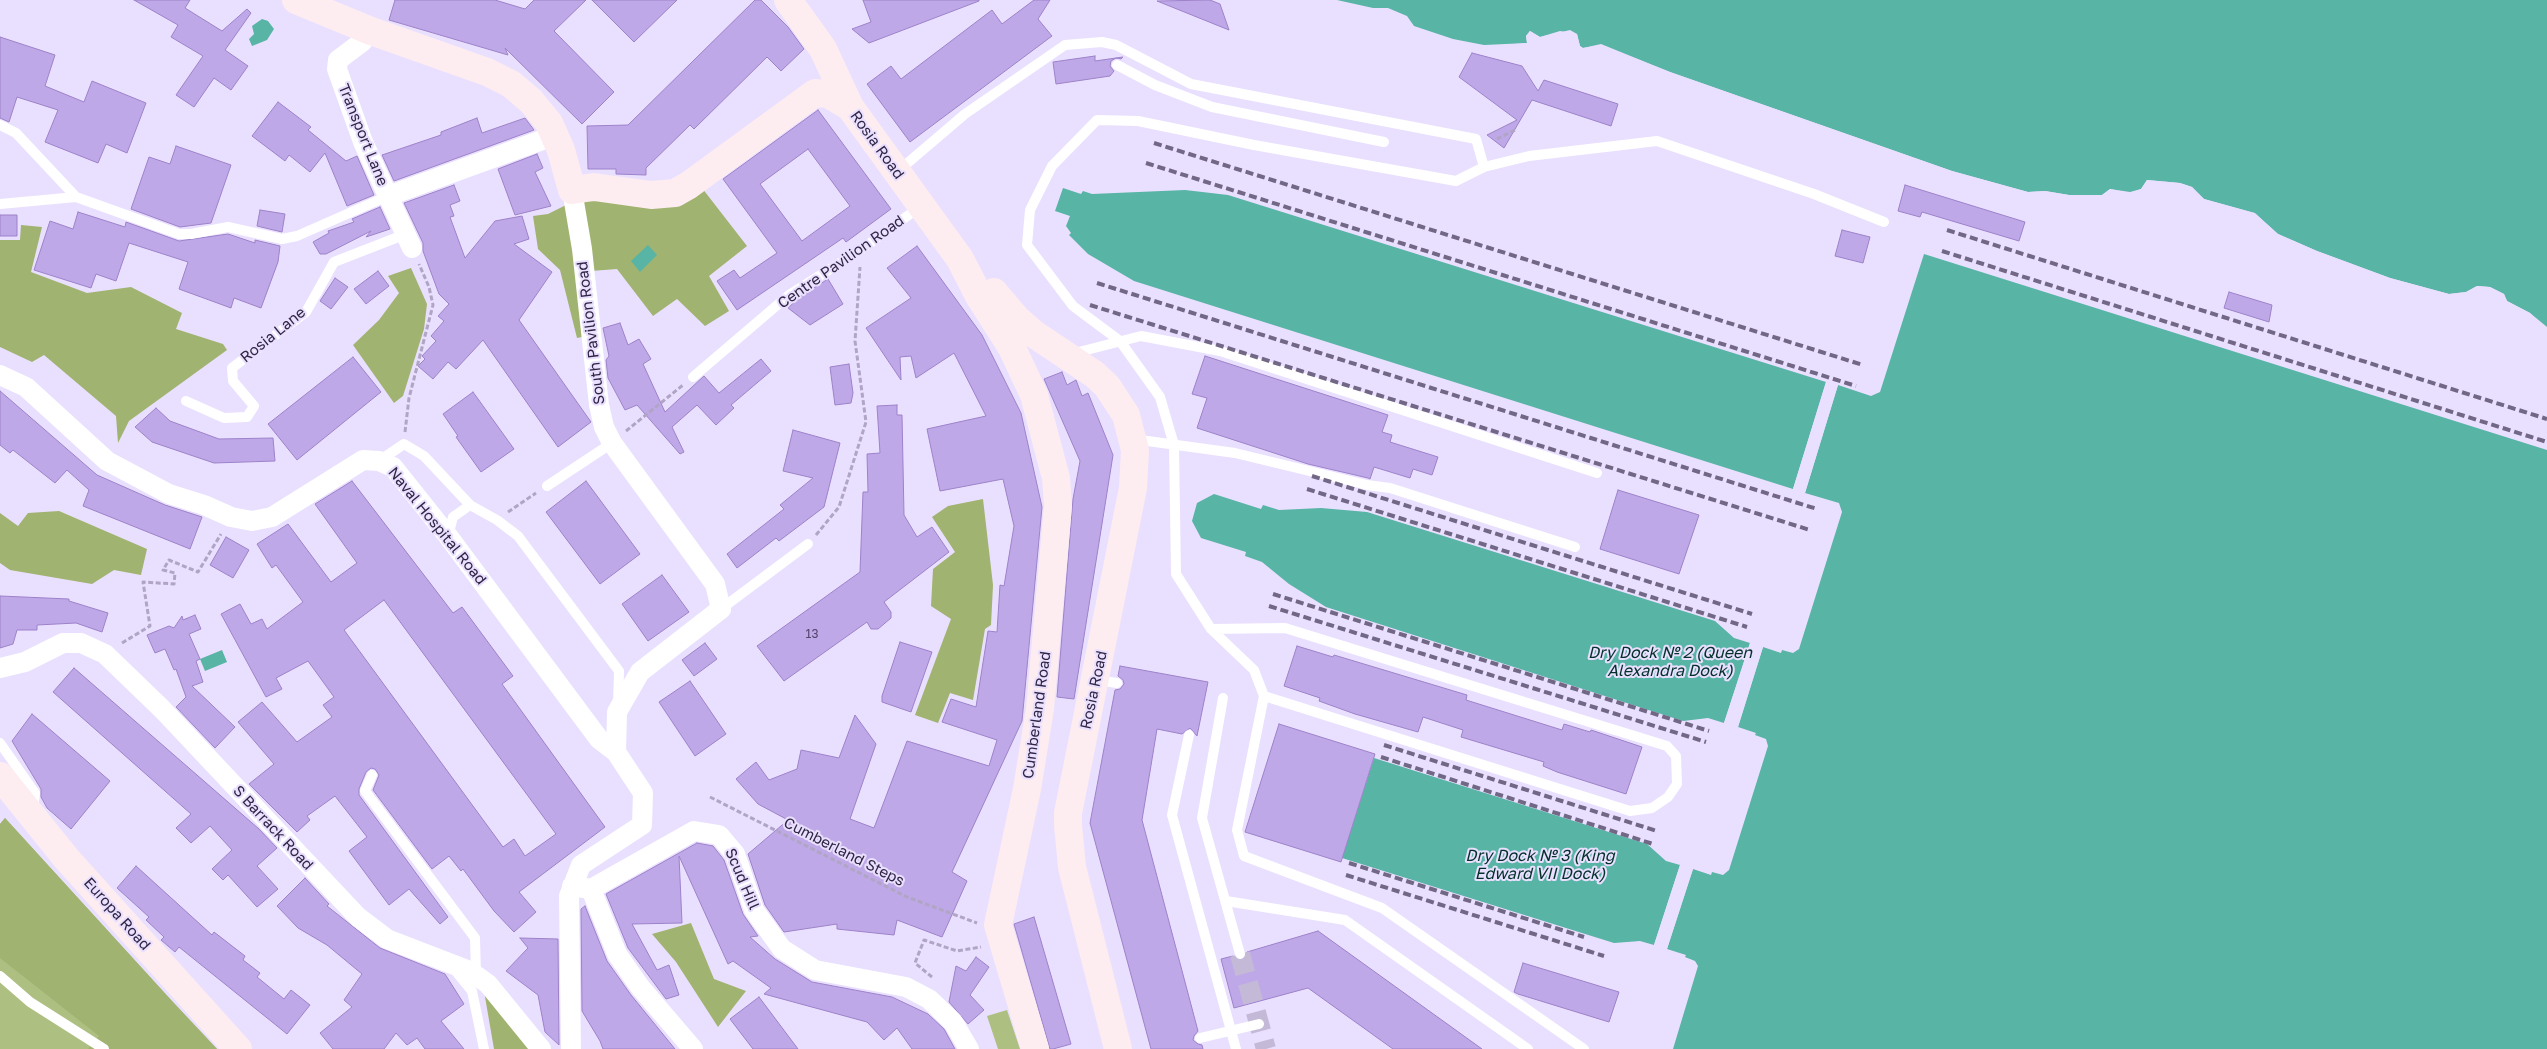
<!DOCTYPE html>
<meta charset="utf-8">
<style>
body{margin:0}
canvas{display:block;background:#e9dffe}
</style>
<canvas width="2547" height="1049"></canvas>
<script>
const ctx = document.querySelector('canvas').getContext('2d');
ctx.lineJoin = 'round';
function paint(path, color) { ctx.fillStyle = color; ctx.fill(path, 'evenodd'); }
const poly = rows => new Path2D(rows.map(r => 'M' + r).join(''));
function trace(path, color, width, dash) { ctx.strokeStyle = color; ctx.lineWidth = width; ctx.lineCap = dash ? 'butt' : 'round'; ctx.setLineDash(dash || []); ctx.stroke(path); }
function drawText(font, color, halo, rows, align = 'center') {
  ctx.font = font + ' "Golos Text",sans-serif'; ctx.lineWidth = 4; ctx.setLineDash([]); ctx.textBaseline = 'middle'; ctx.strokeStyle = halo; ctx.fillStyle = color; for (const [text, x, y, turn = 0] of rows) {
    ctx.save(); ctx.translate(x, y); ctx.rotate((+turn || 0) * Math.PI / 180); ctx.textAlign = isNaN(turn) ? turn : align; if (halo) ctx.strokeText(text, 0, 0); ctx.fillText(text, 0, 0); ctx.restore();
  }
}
paint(poly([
 [5,818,172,1001,217,1049,0,1049,0,824],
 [1007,1010,1020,1049,998,1049,987,1016]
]), '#aebf82');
paint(poly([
 [702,188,747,246,709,276,729,311,705,326,677,299,653,316,617,269,578,272,587,336,577,338,560,270,538,249,533,216,548,214,584,196],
 [21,225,42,227,31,272,87,293,131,287,182,313,176,329,223,344,227,350,129,421,118,443,116,416,44,355,32,362,0,347,0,240,20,240],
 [411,268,427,304,424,329,403,396,394,403,353,345,379,320,399,293,388,276],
 [983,499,993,585,991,625,985,629,973,700,950,693,938,723,915,715,951,619,931,606,933,569,955,552,932,517,948,506],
 [59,511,147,549,141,575,114,570,92,584,10,570,0,563,0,513,18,526,28,513],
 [5,818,172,1001,217,1049,88,1049,99,1036,0,958,0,824],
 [691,923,714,979,746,991,718,1027,676,962,652,934],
 [484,991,530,1049,494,1049]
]), '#a1b370');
paint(poly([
 [1337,0,2547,0,2547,327,2530,313,2507,301,2504,294,2490,287,2477,286,2466,292,2449,294,2390,278,2317,251,2278,234,2254,213,2204,199,2192,187,2180,183,2147,180,2141,189,2130,193,2110,189,2102,195,2069,195,2045,191,2028,192,1952,171,1670,72,1601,45,1583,48,1580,46,1577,34,1560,31,1540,37,1530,31,1526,36,1527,43,1484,45,1453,39,1414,26,1407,16,1388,8,1373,8],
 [262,19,268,21,274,29,267,40,252,46,249,39,254,34,252,26],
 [1063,188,1081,194,1083,191,1092,194,1185,190,1228,195,1826,382,1793,489,1134,281,1088,254,1069,235,1071,233,1066,226,1070,216,1055,211],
 [648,245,657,255,640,272,631,261],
 [1924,254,2547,450,2547,1049,1673,1049,1698,966,1695,961,1685,957,1686,955,1667,949,1693,869,1711,875,1712,872,1723,875,1729,870,1768,746,1766,739,1755,735,1756,733,1738,727,1763,647,1781,653,1782,650,1793,653,1799,649,1842,512,1839,503,1805,493,1838,385,1871,396,1880,392],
 [1214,494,1261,509,1263,505,1279,510,1321,508,1367,512,1715,621,1734,638,1750,643,1724,723,1708,718,1683,721,1326,607,1289,584,1262,562,1245,556,1246,552,1201,538,1192,521,1197,503],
 [222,650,227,662,205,671,200,659],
 [1374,758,1647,844,1666,861,1680,865,1654,945,1640,941,1614,943,1342,858]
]), '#58b4a5');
paint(poly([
 [1570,30,1577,34,1580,46,1583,48,1601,44,1670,72,1952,171,2028,192,2045,191,2069,195,2102,195,2110,189,2130,192,2141,189,2147,180,2180,183,2192,187,2204,199,2255,213,2278,234,2317,251,2390,278,2449,294,2466,292,2477,286,2490,287,2504,294,2507,301,2530,313,2547,330,2529,315,2506,303,2502,296,2489,289,2477,288,2467,295,2449,297,2389,281,2316,254,2277,236,2253,216,2203,201,2190,189,2180,185,2148,183,2142,191,2130,195,2110,191,2102,197,2069,197,2045,193,2028,195,1952,173,1670,74,1600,47,1582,51,1578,47,1575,36,1569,33,1540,40,1530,34,1527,45,1505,48,1481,47,1527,43,1526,36,1530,31,1540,37],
 [1826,382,1829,382,1795,489,1793,489],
 [1836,385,1838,385,1805,493,1803,492],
 [1750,643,1752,644,1726,724,1724,723],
 [1761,646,1763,647,1738,727,1735,726],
 [1680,865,1682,866,1656,946,1654,945],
 [1691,868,1693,869,1667,949,1665,948]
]), '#e9dffe');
const building = poly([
 [134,0,190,0,185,8,222,31,247,9,251,13,225,50,248,66,231,90,214,78,194,107,176,95,203,56,171,37,178,25,134,0],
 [395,0,495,0,525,9,534,0,586,0,554,31,614,92,582,124,505,48,508,55,389,20,395,0],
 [592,0,677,0,634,42,592,0],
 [755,0,761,0,788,27,804,49,781,71,767,57,694,129,690,125,646,168,646,175,616,174,616,169,588,169,587,126,628,125,755,0],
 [863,0,979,0,979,1,869,43,852,29,871,22,863,0],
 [1034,0,1050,0,1038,19,1052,36,910,142,867,84,891,66,901,79,992,10,1002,24,1034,0],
 [1210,0,1220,4,1229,30,1157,1,1210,0],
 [0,37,55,55,45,86,84,102,92,81,146,103,127,153,106,144,98,163,45,142,58,110,17,97,9,122,0,118,0,37],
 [1472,53,1522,66,1538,91,1544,80,1618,104,1611,126,1532,100,1504,148,1487,135,1517,120,1459,77,1472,53],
 [1095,56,1095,61,1123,57,1121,59,1116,58,1111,61,1110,66,1114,71,1110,76,1056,84,1053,62,1095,56],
 [278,102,311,127,308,130,346,161,357,156,374,195,347,206,325,153,310,172,289,155,285,161,252,136,278,102],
 [818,110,891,209,846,242,843,238,737,310,717,281,734,270,740,278,777,253,723,179,818,110],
 [808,149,850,206,802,241,760,184,808,149],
 [477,118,482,133,525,118,534,130,394,181,382,155,441,135,441,132,477,118],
 [176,146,231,165,211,223,180,227,131,209,149,157,170,164,176,146],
 [537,154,543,168,535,172,551,206,515,215,498,169,537,154],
 [454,185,460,201,450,205,454,216,450,217,465,258,495,221,522,216,529,239,514,244,552,272,519,320,591,422,558,447,483,340,456,369,448,362,433,379,418,366,425,359,422,356,436,341,431,336,444,321,438,316,449,304,439,294,423,251,423,243,404,203,454,185],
 [1905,185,2025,222,2019,241,1922,212,1920,217,1898,211,1905,185],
 [380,207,390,229,366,237,371,231,326,254,320,254,313,242,329,233,328,231,354,222,352,219,380,207],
 [260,210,285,214,282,232,257,226,260,210],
 [78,212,125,227,126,222,179,241,228,234,255,243,255,240,280,246,278,262,261,308,234,298,231,308,179,289,188,262,129,243,116,281,96,274,91,288,34,270,50,221,73,229,78,212],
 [0,215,17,215,17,236,0,236,0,215],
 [1842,230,1870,237,1863,263,1835,256,1842,230],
 [917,246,982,335,1021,413,1042,507,1022,721,952,872,967,881,942,937,897,920,894,935,837,929,837,924,784,932,765,905,748,854,788,820,758,804,736,779,756,762,769,780,797,769,801,750,839,758,855,715,876,744,850,819,874,828,907,741,989,766,997,740,942,722,951,699,976,707,988,631,997,632,1000,585,1004,586,1014,526,1003,479,940,491,927,429,986,416,954,353,916,378,911,356,900,357,901,380,866,328,911,298,887,268,917,246],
 [378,271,389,286,366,304,354,289,378,271],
 [335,278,348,287,331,309,320,301,335,278],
 [828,279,843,304,810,325,788,308,801,296,828,279],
 [2229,292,2272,305,2269,322,2224,308,2229,292],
 [620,323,628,345,639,339,651,359,643,364,665,412,704,376,719,393,761,359,771,371,731,405,734,408,716,425,697,405,672,427,684,452,680,454,637,405,625,410,608,378,606,360,609,356,603,328,620,323],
 [1205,356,1388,415,1382,432,1392,435,1390,442,1438,457,1432,475,1413,469,1410,478,1374,467,1370,479,1368,478,1308,464,1197,428,1207,398,1192,394,1205,356],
 [353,357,381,392,297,460,268,424,353,357],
 [849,364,853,393,851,403,835,405,830,367,849,364],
 [1062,372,1067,385,1076,380,1082,396,1088,393,1113,455,1074,699,1057,697,1073,499,1080,461,1044,379,1062,372],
 [0,391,97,475,165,505,202,517,190,549,83,506,89,490,67,470,55,483,13,450,10,453,0,445,0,391],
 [473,392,514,449,481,472,456,437,458,436,443,414,473,392],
 [897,405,897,415,902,415,904,515,917,537,932,527,949,552,884,602,891,612,891,618,878,629,871,629,867,622,784,681,757,646,860,572,863,492,868,492,867,454,880,453,877,406,897,405],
 [156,408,170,421,219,439,273,438,275,461,214,463,152,442,135,427,156,408],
 [793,430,840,443,824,507,779,541,776,538,737,568,727,554,784,509,780,505,813,478,783,471,793,430],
 [352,481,453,613,462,607,513,676,502,684,605,827,519,892,536,912,514,932,494,911,463,869,461,871,449,856,432,869,373,790,379,775,375,769,371,768,366,772,359,789,359,795,448,917,440,924,409,889,389,905,349,851,367,837,335,796,307,816,310,820,297,832,249,784,274,764,238,722,262,702,297,742,332,717,323,705,334,697,308,661,276,678,282,689,266,697,221,614,240,604,251,624,262,619,267,629,303,602,276,565,272,568,257,544,288,524,331,582,357,563,315,504,352,481],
 [384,600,556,834,525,856,514,839,503,847,344,630,384,600],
 [586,481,640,554,600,584,546,512,586,481],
 [1618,490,1699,515,1679,574,1600,549,1618,490],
 [226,537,249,550,233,578,210,565,226,537],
 [662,575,689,612,648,641,622,604,662,575],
 [0,596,69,599,69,601,108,613,102,632,76,623,37,625,37,630,17,630,13,644,0,648,0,596],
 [195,615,201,629,189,634,200,659,196,661,203,682,192,686,235,727,215,748,176,707,186,697,176,669,174,670,165,649,155,653,147,635,169,626,174,628,182,616,183,620,195,615],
 [900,642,932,652,911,712,882,702,882,696,900,642],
 [705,643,717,659,694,676,682,660,705,643],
 [1297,646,1333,657,1334,655,1467,695,1466,700,1562,730,1564,724,1590,732,1591,730,1642,747,1626,794,1557,772,1543,766,1544,762,1461,737,1463,730,1423,717,1418,732,1355,714,1319,701,1320,698,1284,686,1297,646],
 [1120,666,1208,682,1197,736,1190,728,1182,734,1157,729,1142,820,1198,1031,1194,1036,1193,1040,1198,1044,1202,1045,1203,1049,1151,1049,1090,823,1115,690,1120,689,1124,684,1123,680,1118,676,1120,666],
 [74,668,259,829,277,848,257,866,278,889,257,907,228,875,223,880,212,869,232,850,210,826,191,843,176,828,191,814,53,692,74,668],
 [690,681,726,734,695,756,659,702,690,681],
 [32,714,110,781,71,829,47,808,41,797,41,789,12,741,32,714],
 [1279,724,1375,754,1341,862,1245,832,1279,724],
 [697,843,713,846,724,860,743,914,758,936,750,937,775,959,812,982,892,997,928,1014,944,1029,955,1049,912,1049,897,1028,884,1040,867,1022,764,994,771,988,733,961,728,964,679,856,682,923,632,924,657,970,669,965,679,995,666,999,628,948,606,894,697,843],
 [136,866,212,935,214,932,245,956,243,960,260,973,257,977,284,999,291,990,310,1005,287,1034,179,947,175,952,161,940,164,937,146,920,149,917,117,888,136,866],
 [305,878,329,904,327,906,380,948,445,974,464,1004,441,1021,464,1049,425,1049,417,1038,407,1045,396,1033,384,1049,333,1049,320,1033,352,1007,344,1000,362,974,327,945,298,928,277,906,305,878],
 [585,906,607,961,631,995,675,1049,603,1049,600,1041,582,1011,581,909,585,906],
 [1034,917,1071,1044,1053,1049,1050,1049,1014,924,1034,917],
 [1318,931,1482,1049,1393,1049,1308,988,1234,1008,1221,959,1233,956,1238,960,1242,960,1247,952,1318,931],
 [520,938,558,939,559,1045,545,1032,538,995,506,971,528,948,520,938],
 [976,957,989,967,970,995,984,1010,968,1024,949,1002,956,966,966,971,976,957],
 [1523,963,1619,992,1609,1022,1518,994,1514,992,1523,963],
 [759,997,798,1049,753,1049,730,1019,759,997]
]);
paint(building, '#bfa8e7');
trace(building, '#9d82ca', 1);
trace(poly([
 [1240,954,1266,1049]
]), '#c4bad8', 20, [20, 10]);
trace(poly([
 [1497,139,1515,130],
 [626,431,683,385],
 [405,432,409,398,433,305,429,287,419,264],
 [508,512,536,493],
 [816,535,839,507,866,422,855,341,860,267],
 [122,643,150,626,143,582,174,584,175,573,163,570,169,560,198,572,221,534],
 [710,797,907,897,977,923],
 [932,977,915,963,924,940,957,951,981,947]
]), '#b0a5c4', 3, [5, 2.5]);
trace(poly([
 [1117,65,1155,85,1212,107,1384,142],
 [0,125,16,133,76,197],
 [897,172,965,114,1065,45,1102,42,1116,45,1191,84,1476,139,1484,167],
 [0,204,76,197,179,234,191,234,228,227,282,239,297,236,388,196],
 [1071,354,1141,336,1220,351,1597,473],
 [693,377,789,295,862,249,921,206],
 [186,401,224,418,247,417,254,406,233,381,232,368,306,312,334,262,406,234],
 [1133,439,1235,453,1367,485,1390,488,1575,547],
 [379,461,404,444,424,456,470,505],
 [547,486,612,443],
 [448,536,453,517,470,505,497,520,518,536,619,671,618,704],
 [721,609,808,544],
 [1211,629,1285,628,1667,746,1676,756,1677,784,1668,797,1652,808,1630,811,1264,696],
 [1096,680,1117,683],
 [1223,698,1202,818,1240,954],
 [1189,735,1172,815,1236,1049],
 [0,743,35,793,34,802,29,809],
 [372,775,365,791,475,938,476,975],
 [1226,901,1345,920,1528,1049],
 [454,969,472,991,484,1049],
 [0,976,30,1002,104,1049],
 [1200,1038,1259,1024],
 [1584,1049,1382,908,1244,856,1237,830,1264,696,1254,670,1211,629,1176,574,1174,445,1160,397,1120,341,1073,306,1027,245,1030,210,1052,166,1097,120,1138,121,1254,145,1456,181,1484,167,1529,156,1657,141,1814,194,1884,222]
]), '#fff', 10);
trace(poly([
 [371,31,362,42,338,60,337,69,363,142,388,196,556,135],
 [572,190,582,249,599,405,604,427,612,443,715,584,721,609,640,672,617,712,616,752],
 [388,196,412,248],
 [0,375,26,387,107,461,169,494,204,505,231,517,252,521,272,517,363,460,379,461,393,467,448,536,599,739,616,752,643,793,642,825,581,865,569,896,571,1049],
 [0,668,25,662,63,643,81,643,105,654,162,709,358,917,387,939,470,971,488,984,541,1049],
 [572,886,591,889,694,831,719,835,735,854,754,910,782,949,815,970,906,987,929,999,953,1022,969,1049],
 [591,889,617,954,640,987,693,1049]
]), '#fff', 20);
trace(poly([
 [296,0,371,31,487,72,511,84,531,101,549,123,561,150,572,190,594,187,651,195,675,193,689,185,815,93,828,94,850,107],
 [788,0,823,49,850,107,960,259,979,296,1012,348,1034,395,1056,478,1058,506,1040,709,1027,789,998,925,1035,1049],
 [994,292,1017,319,1034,334,1094,374,1107,386,1126,415,1135,450,1133,488,1068,813,1068,825,1072,867,1118,1049],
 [0,776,66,858,238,1049]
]), '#fdedf1', 28);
trace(poly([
 [1154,143,1863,365],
 [1146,163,1856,386],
 [1947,230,2547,419],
 [1942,251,2547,442],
 [1097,283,1817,509],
 [1090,305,1810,530],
 [1312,476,1752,614],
 [1307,489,1747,627],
 [1273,594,1709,731],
 [1269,606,1706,742],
 [1384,745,1657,831],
 [1381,757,1653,844],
 [1349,863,1584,937],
 [1346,875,1604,956]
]), '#726785', 4, [8, 4]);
drawText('12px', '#54466b', null, [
 ["13",812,634]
]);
drawText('15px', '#302542', '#e9dffe', [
 ["Transport Lane",363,135,68],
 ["Rosia Road",877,145,54],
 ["Centre Pavilion Road",841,262,-35],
 ["South Pavilion Road",591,333,-97],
 ["Rosia Lane",273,335,-39],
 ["Naval Hospital Road",437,526,51],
 ["Rosia Road",1094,690,-78],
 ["Cumberland Road",1037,715,-82],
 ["S Barrack Road",273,828,47],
 ["Cumberland Steps",844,852,27],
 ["Scud Hill",742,879,67],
 ["Europa Road",117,914,48]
]);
drawText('italic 16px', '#03312a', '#e9dffe', [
 ["Dry Dock № 2 (Queen",1670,653],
 ["Alexandra Dock)",1670,671],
 ["Dry Dock № 3 (King",1540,856],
 ["Edward VII Dock)",1540,874]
]);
</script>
